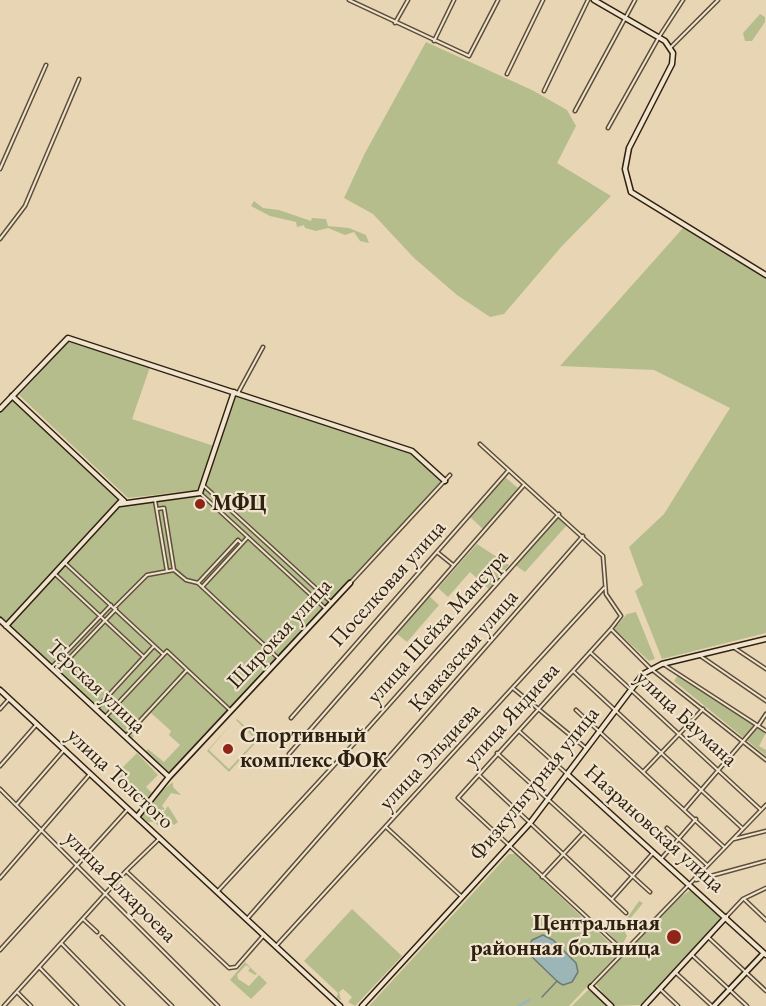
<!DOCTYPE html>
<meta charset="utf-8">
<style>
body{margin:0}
canvas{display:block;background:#e8d5b4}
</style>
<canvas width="766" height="1006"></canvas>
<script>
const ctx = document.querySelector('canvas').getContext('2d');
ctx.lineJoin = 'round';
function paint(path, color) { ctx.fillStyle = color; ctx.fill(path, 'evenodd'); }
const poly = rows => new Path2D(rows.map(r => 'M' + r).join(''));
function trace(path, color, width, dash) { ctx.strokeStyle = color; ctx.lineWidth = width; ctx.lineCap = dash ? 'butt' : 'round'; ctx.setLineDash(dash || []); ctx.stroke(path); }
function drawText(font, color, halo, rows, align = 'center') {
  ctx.font = font + ' "EB Garamond",serif'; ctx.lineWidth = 4.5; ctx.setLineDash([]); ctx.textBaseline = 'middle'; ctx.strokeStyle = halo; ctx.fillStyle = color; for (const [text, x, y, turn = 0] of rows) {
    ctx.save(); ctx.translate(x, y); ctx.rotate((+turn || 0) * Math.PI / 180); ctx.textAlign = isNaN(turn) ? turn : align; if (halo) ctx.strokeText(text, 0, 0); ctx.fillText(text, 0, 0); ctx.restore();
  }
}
paint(poly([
 [760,14,765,17,765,22,752,41,745,41,743,33],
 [426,42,532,90,567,110,576,126,557,163,611,196,562,246,504,314,490,317,457,295,414,258,373,214,344,198,365,153],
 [254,201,263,208,279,210,311,221,312,218,326,219,328,226,349,228,366,235,369,243,360,241,354,232,345,235,328,228,316,231,305,228,304,225,297,227,296,222,270,216,251,206],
 [683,228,766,277,766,633,662,659,635,591,643,585,629,547,664,514,730,408,654,370,560,366],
 [69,342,150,367,132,419,214,446,198,490,128,498,19,395],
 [234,392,412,451,445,481,169,777,144,754,148,749,164,762,180,745,169,735,171,731,151,713,132,734,134,736,130,741,0,620,0,409,12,396,127,503,200,493],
 [505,477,518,488,483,529,470,517],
 [558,517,567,525,525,572,515,565],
 [477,544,509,565,489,589,470,572,448,597,438,588],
 [429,596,439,605,407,642,397,634],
 [636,612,655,659,649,661,614,629,627,614],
 [678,675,766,733,759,746,766,750,766,756,674,681],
 [237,719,259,739,229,772,207,751,233,722,209,750,229,769,256,740,236,720],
 [137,753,158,775,146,787,153,794,142,805,114,776],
 [173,782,173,787,181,795,171,793,162,806,165,809,161,810,163,813,168,806,178,822,174,825,166,817,162,818,161,813,155,813,160,822,166,823,163,830,154,822,148,822,139,816,145,813,158,794],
 [509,854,515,854,616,949,617,955,569,1006,369,1006],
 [691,890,721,918,640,1005,612,1006,596,984,677,899],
 [639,901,643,903,629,920,633,923,625,932,627,936,621,947,608,932,613,926,614,928,623,924],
 [352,909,402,956,355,1006,348,1002,352,997,343,989,339,992,341,1000,336,999,338,993,304,961],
 [245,962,257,974,255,975,248,971,250,968,246,965,237,975,238,979,249,986,259,975,267,983,251,999,230,980],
 [588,990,593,991,609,1006,572,1006]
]), '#b6bd8d');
const water = poly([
 [543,935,553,940,576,963,578,972,572,982,563,985,558,982,530,955,529,946,532,940,543,935]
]);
paint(water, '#9cb6b8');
trace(water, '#707a75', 1.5);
trace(poly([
 [542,997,557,981]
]), '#707a75', 1.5);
trace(poly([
 [519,1006,529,1000]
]), '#9cb6b8', 3);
const street = poly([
 [349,0,469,56,498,0],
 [395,23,408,0],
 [434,41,454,0],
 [671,47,718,0],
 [507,74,543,0],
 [544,91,588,0],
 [575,111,635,0],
 [608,128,659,37,683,0],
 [0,169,46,65],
 [0,239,25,206,79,79],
 [238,393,263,347],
 [480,444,603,556,606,594,621,616,611,629],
 [203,485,332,603],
 [200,493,326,609],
 [155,500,167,571],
 [157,509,164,508,174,570],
 [437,552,453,565],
 [65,563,163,654],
 [55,574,144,657],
 [198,583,238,540,241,543],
 [350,583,450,475],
 [202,587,247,538],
 [114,608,147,575,174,570,186,580,198,583,279,659],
 [733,647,766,669],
 [590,652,761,810],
 [699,655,766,701],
 [56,664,62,666,116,609],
 [663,664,766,731],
 [51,668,111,605],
 [573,671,742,828],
 [514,689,587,749],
 [0,709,9,699],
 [96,709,154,646],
 [576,710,724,847],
 [106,716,167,651,231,711],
 [291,718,508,471],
 [758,726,766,714],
 [519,731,566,773],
 [126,736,187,670],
 [497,753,650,892],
 [289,754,524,485],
 [0,766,37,724],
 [644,771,703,709],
 [479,775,626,913],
 [0,789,218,1006],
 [17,804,64,750],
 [685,809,757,725],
 [386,827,462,897],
 [667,828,707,865],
 [734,839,766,831],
 [661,859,696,819],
 [126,871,229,968,236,967,264,935],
 [542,877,584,832],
 [0,878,90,774],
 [696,880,766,861],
 [217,892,361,736,559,514],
 [612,899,654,852],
 [744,899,766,920],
 [726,917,743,899,766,888],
 [83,919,97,932],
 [247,919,583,536],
 [102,937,172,1006],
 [708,937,766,991],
 [61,943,123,1006],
 [276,946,604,588],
 [618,946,458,798,611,629,650,668,766,760],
 [0,950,128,809],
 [692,955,747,1006],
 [39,967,77,1006],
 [675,972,712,1006],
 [591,986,766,805],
 [661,990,678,1006],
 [17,992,31,1006],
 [4,1006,126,871,160,838]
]);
const secondary = poly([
 [594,0,665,41,673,53,672,64,629,148,625,169,631,192,766,275],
 [12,396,124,501],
 [0,409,68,338,412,451,445,481],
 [120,504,200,493,234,392],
 [0,620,169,777],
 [6,626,122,500],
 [0,690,340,1006],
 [568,775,766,955],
 [137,817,169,777,350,583],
 [591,987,611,1006],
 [362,1006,530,823,643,674,662,664,766,639],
 [644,1006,726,917],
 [714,1006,764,953]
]);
trace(street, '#5d4e39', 5);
trace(secondary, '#2f2110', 7);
trace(street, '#f0e4ce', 2);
trace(secondary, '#f0e4ce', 4);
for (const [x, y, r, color] of [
 [200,504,6,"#8f2418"],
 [228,749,6,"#8f2418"],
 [674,937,8,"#8f2418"]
]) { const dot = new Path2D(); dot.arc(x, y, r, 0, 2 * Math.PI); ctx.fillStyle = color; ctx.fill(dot); trace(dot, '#f0e4ce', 2); }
drawText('bold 22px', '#2f2110', '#f0e4ce', [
 ["МФЦ",212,504],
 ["Спортивный",240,736],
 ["комплекс ФОК",240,761],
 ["Центральная",660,924,"right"],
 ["районная больница",660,949,"right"]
], 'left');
drawText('22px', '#2f2110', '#f0e4ce', [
 ["Поселковая улица",388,584,-48],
 ["улица Шейха Мансура",438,627,-48],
 ["Широкая улица",280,634,-47],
 ["Кавказская улица",464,651,-49],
 ["Терская улица",96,687,43],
 ["улица Яндиева",512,715,-48],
 ["улица Баумана",686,719,43],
 ["улица Эльдиева",430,757,-47],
 ["улица Толстого",120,779,43],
 ["Физкультурная улица",535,784,-51],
 ["Назрановская улица",654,829,42],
 ["улица Ялхароева",120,887,45]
]);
</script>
